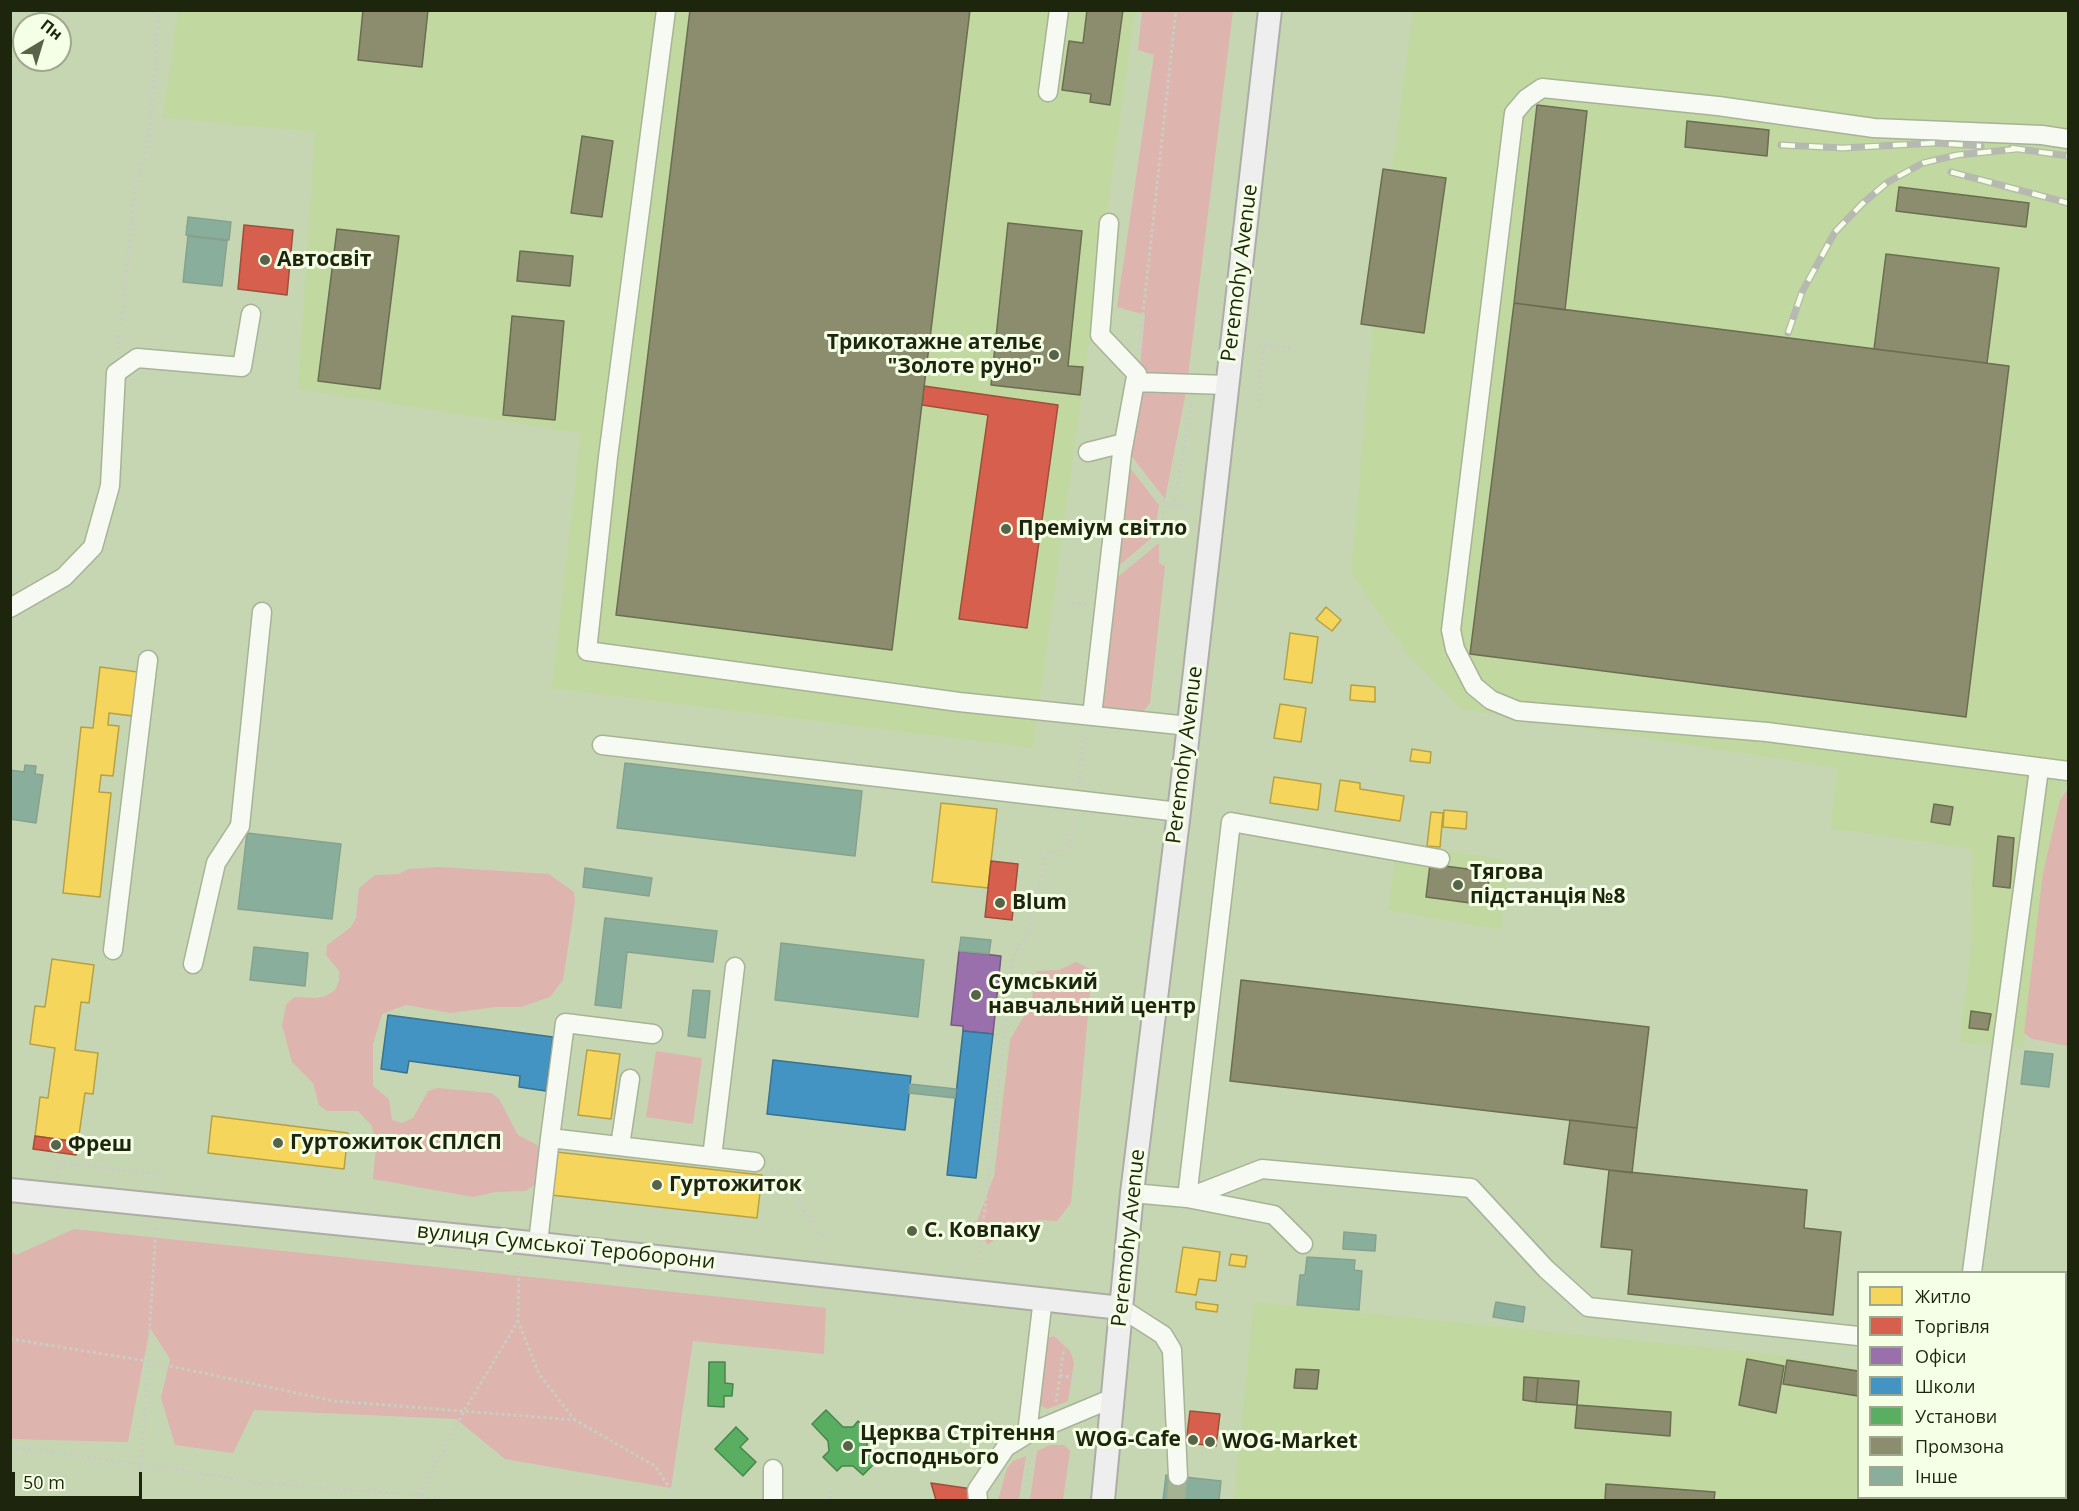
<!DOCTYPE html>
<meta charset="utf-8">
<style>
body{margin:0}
#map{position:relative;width:2079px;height:1511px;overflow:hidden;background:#c7d6b2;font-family:"Open Sans",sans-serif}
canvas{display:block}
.frame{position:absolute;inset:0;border:12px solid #1d260d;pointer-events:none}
.legend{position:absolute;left:1857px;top:1271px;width:210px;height:228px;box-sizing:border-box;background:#f4ffe5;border:2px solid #9ea88f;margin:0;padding:8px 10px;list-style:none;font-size:18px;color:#1d260d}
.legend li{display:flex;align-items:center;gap:12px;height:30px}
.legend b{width:30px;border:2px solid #9ea88f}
.north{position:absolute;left:12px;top:12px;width:60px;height:60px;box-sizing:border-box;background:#f4ffe5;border:2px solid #9ea88f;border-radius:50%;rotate:38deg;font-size:16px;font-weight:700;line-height:24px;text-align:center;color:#1d260d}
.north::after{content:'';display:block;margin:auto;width:21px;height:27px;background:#586447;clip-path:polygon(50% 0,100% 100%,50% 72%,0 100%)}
.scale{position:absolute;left:12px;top:1472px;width:130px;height:27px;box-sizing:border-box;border:3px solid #1d260d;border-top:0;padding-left:8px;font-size:18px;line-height:21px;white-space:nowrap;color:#1d260d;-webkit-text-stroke:4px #f4ffe5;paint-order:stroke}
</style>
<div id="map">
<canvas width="2079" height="1511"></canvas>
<div class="frame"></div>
<ul class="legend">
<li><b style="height:16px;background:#f6d55c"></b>Житло</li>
<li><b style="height:16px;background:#d6604d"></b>Торгівля</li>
<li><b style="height:16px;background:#9970ab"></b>Офіси</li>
<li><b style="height:16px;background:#4393c3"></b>Школи</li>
<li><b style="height:16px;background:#5aae61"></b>Установи</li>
<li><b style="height:16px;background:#8c8c6e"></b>Промзона</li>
<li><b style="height:16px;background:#89af9c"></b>Інше</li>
</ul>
<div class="north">Пн</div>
<div class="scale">50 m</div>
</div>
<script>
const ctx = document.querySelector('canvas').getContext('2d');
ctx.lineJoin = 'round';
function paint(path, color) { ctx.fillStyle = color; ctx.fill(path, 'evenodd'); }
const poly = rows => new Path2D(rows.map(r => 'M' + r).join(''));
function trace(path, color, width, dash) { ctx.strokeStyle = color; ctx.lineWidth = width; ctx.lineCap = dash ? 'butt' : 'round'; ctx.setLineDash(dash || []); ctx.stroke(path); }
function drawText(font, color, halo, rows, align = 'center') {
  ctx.font = font + ' "Open Sans",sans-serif'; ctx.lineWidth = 6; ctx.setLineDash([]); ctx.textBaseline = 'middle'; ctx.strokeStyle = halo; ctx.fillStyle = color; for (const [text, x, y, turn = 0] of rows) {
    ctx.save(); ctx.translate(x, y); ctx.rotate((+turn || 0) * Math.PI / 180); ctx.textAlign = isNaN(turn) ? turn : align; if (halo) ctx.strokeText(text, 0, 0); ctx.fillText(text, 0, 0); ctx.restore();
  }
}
paint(poly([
 [178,11,1135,11,1033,748,552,688,581,433,298,389,315,132,163,118],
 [1413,11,2068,11,2068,786,2062,786,2023,1048,1960,1042,1971,948,1972,849,1830,828,1838,768,1461,709,1406,652,1351,574,1373,327,1361,324,1383,169,1392,170],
 [1398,844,1502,859,1508,871,1501,930,1388,910],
 [1254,1302,1770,1354,1858,1368,1858,1498,1924,1498,1923,1500,1234,1500]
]), '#c1d8a0');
paint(poly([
 [1142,11,1233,11,1188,376,1146,374,1140,365,1145,315,1117,307,1154,55,1138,50],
 [1138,390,1186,392,1165,499,1129,453],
 [1127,464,1159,505,1155,535,1115,569],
 [1159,543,1159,563,1165,566,1150,703,1142,713,1097,709,1114,580],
 [2068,789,2068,1046,2032,1039,2024,1033,2043,873,2060,800],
 [439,867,549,874,574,892,575,902,563,980,550,997,521,1007,495,1007,451,1013,406,1005,382,1014,373,1044,373,1086,389,1099,392,1120,402,1123,413,1118,428,1091,437,1088,491,1093,499,1099,518,1135,537,1145,542,1155,535,1185,525,1191,495,1192,473,1197,373,1179,376,1147,372,1126,358,1111,327,1111,319,1105,313,1083,292,1062,282,1025,286,1005,294,997,316,998,326,996,335,990,339,981,339,971,326,955,327,945,351,927,356,918,359,888,375,875,399,874,408,869],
 [1076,962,1092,970,1071,1203,1057,1221,1039,1220,1009,1227,988,1245,975,1227,994,1176,1010,1040,1031,1004,1036,971,1059,970],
 [656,1051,702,1058,693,1124,646,1117],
 [74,1229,826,1308,824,1354,693,1341,671,1488,505,1459,456,1419,254,1410,233,1453,175,1445,161,1398,170,1359,150,1328,128,1442,11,1439,11,1251,16,1255],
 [1054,1336,1070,1351,1074,1362,1068,1401,1047,1409,1038,1404,1045,1344,1048,1338],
 [1050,1445,1064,1445,1070,1451,1063,1500,1030,1500,1037,1451],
 [1026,1456,1019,1500,998,1500,1007,1468,1013,1461]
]), '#deb4ae');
const homes = poly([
 [1326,607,1341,620,1332,631,1316,619,1326,607],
 [1290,633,1318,637,1312,683,1284,679,1290,633],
 [100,667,138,672,133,716,109,713,108,725,119,726,113,776,101,775,99,792,111,793,100,897,63,893,81,727,93,728,100,667],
 [1351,685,1375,687,1375,702,1350,700,1351,685],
 [1280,704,1306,708,1301,742,1274,738,1280,704],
 [1412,749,1431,752,1430,763,1410,761,1412,749],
 [1274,777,1321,784,1318,810,1270,803,1274,777],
 [1340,780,1360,783,1360,789,1404,796,1400,821,1335,811,1340,780],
 [941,803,997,809,988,888,932,882,941,803],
 [1444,810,1467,812,1466,829,1443,827,1444,810],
 [1431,812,1443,813,1440,847,1427,846,1431,812],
 [52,959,94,965,89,1003,81,1002,75,1050,98,1053,93,1094,85,1093,78,1142,35,1136,40,1097,48,1098,55,1048,30,1044,35,1006,45,1007,52,959],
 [587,1050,620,1054,611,1119,578,1115,587,1050],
 [212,1116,348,1133,344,1169,208,1153,212,1116],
 [556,1152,762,1175,757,1218,551,1195,556,1152],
 [1183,1247,1220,1252,1216,1281,1199,1279,1196,1295,1176,1292,1183,1247],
 [1231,1254,1247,1256,1245,1267,1229,1265,1231,1254],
 [1196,1302,1218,1305,1217,1312,1196,1309,1196,1302]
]);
paint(homes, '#f6d55c');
trace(homes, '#b5a044', 1.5);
const shops = poly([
 [244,225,293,230,287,295,238,289,244,225],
 [924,386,1058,405,1027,628,959,619,988,415,922,405,924,386],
 [991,861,1018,864,1012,920,985,917,991,861],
 [35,1136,78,1142,76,1155,33,1149,35,1136],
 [1190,1411,1220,1414,1216,1446,1186,1443,1190,1411],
 [931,1483,979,1490,974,1500,936,1500,931,1483]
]);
paint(shops, '#d6604d');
trace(shops, '#9e4f3a', 1.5);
const offices = poly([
 [959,951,1001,956,993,1034,963,1031,963,1026,951,1025,959,951]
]);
paint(offices, '#9970ab');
trace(offices, '#745a7c', 1.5);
const schools = poly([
 [388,1015,553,1037,546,1091,519,1087,520,1076,409,1061,407,1073,381,1069,388,1015],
 [963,1031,993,1034,976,1178,947,1175,963,1031],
 [773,1060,911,1076,905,1130,767,1114,773,1060]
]);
paint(schools, '#4393c3');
trace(schools, '#38728c', 1.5);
const public = poly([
 [709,1362,725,1362,725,1383,733,1384,732,1396,724,1396,724,1407,708,1406,709,1362],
 [826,1410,843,1427,853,1427,858,1421,873,1436,867,1441,867,1452,877,1461,863,1475,853,1466,842,1466,837,1471,823,1457,829,1451,828,1441,812,1424,826,1410],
 [736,1427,748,1439,740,1447,756,1462,743,1476,715,1449,736,1427]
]);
paint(public, '#5aae61');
trace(public, '#488548', 1.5);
const industry = poly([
 [363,10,428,10,422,67,358,60,363,10],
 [690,10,970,10,892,650,616,615,690,10],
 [1087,10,1123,10,1110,105,1090,102,1091,94,1062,90,1069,41,1083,43,1087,10],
 [1537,105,1587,111,1565,310,1514,303,1537,105],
 [1687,121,1769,130,1767,156,1685,147,1687,121],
 [582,136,613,141,602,217,571,213,582,136],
 [1383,169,1446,178,1424,333,1361,324,1383,169],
 [1899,187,2029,203,2026,227,1896,211,1899,187],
 [1008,223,1082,231,1068,366,1083,367,1080,395,991,385,1008,223],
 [337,229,399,236,380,389,318,381,337,229],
 [520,251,573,256,570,286,517,281,520,251],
 [1886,254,1999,268,1987,363,1874,349,1886,254],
 [1514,303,2009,366,1966,717,1470,654,1514,303],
 [512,316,564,321,555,420,503,415,512,316],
 [1934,804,1953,807,1950,825,1931,822,1934,804],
 [1998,836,2014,838,2010,888,1993,886,1998,836],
 [1430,864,1490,872,1485,905,1426,897,1430,864],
 [1241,980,1649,1027,1637,1128,1230,1081,1241,980],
 [1971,1011,1991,1014,1988,1030,1969,1028,1971,1011],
 [1570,1120,1637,1128,1632,1173,1564,1164,1570,1120],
 [1609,1170,1807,1190,1804,1228,1841,1232,1833,1315,1628,1294,1632,1250,1601,1247,1609,1170],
 [1747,1359,1784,1366,1776,1413,1739,1405,1747,1359],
 [1787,1360,1858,1371,1858,1396,1783,1384,1787,1360],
 [1296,1369,1319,1370,1317,1389,1294,1388,1296,1369],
 [1524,1377,1538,1378,1536,1402,1523,1400,1524,1377],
 [1538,1378,1579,1381,1577,1405,1536,1402,1538,1378],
 [1577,1405,1671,1412,1670,1436,1575,1428,1577,1405],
 [1606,1484,1715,1492,1714,1500,1605,1500,1606,1484],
 [1861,1498,1921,1498,1921,1500,1860,1500,1861,1498]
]);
paint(industry, '#8c8c6e');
trace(industry, '#6b6d51', 1.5);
const building = poly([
 [188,217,231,222,229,240,186,235,188,217],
 [188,236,227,241,222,286,183,282,188,236],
 [625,763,862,791,855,856,617,828,625,763],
 [25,765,36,766,35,774,43,775,36,823,10,819,10,770,24,772,25,765],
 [247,833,341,844,332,919,238,909,247,833],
 [585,868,652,878,649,896,583,887,585,868],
 [605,918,717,931,713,962,627,952,621,1008,595,1005,605,918],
 [961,937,991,940,989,954,959,951,961,937],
 [781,943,924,960,918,1017,775,1000,781,943],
 [254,947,308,953,305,986,250,980,254,947],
 [693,990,710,991,705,1038,688,1036,693,990],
 [2025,1051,2053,1054,2049,1087,2021,1084,2025,1051],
 [910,1084,956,1089,955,1098,909,1093,910,1084],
 [1344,1232,1376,1235,1375,1251,1343,1249,1344,1232],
 [1307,1257,1355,1260,1354,1270,1362,1271,1359,1310,1297,1305,1300,1275,1305,1275,1307,1257],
 [1496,1302,1525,1307,1523,1322,1493,1317,1496,1302],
 [1166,1475,1221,1481,1219,1500,1163,1500,1166,1475]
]);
paint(building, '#89af9c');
trace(building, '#87a18f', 1.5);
trace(poly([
 [1176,1500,1178,1476]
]), '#a5b391', 18, [18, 9]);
const minor = poly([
 [666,10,608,457,587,651,959,702,1189,726],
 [1048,92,1059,10],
 [2068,139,2042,135,1874,128,1718,106,1542,88,1526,99,1514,113,1451,630,1455,649,1474,686,1491,700,1518,711,1767,732,2068,771],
 [1109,223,1100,335,1137,374,1135,382,1227,385],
 [1088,452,1124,443],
 [10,608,64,577,93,547,110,486,116,373,137,358,242,367,251,314],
 [1092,716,1122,453,1135,382],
 [602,745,1179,812],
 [113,950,148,660],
 [193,964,216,863,240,826,262,612],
 [550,1138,565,1023,653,1034],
 [620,1146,630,1079],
 [712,1157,735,967],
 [1132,1193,1187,1198,1262,1169,1471,1188,1546,1269,1588,1307,1858,1336],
 [538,1243,550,1138,755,1162],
 [1303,1244,1274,1215,1187,1198,1231,822,1440,859],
 [1972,1272,2039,769],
 [1121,1308,1163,1335,1172,1350,1178,1476],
 [1027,1434,1043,1298],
 [773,1500,773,1469],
 [978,1500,977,1490,1006,1447,1027,1434,1113,1398],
 [1944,1500,1945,1498]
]);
const major = poly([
 [10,1190,521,1242,1121,1308],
 [1103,1500,1132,1193,1179,812,1270,10]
]);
trace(minor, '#a7b396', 21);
trace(major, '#acaea5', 26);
trace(poly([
 [1252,344,1295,348],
 [118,350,136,182,149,141,159,10],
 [1139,351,1176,10],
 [1258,408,1264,347],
 [1165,503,1174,505,1192,400],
 [1174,505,1193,506],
 [1127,565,1159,538,1165,503,1137,471],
 [1066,602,1088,605],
 [1079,785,1083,731],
 [770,1169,779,1173,827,1243],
 [58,1176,59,1163,166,1175],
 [979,1260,1013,957,1029,931,1045,855,1070,847,1074,818],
 [519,1266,518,1321,539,1374,574,1419],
 [10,1339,147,1361,334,1401,575,1420,655,1466,678,1500],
 [1060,1375,1078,1379],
 [1056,1402,1064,1348],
 [10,1447,142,1464,259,1483,421,1495,446,1500],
 [139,1500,156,1227],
 [417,1500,464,1411,518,1321],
 [830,1500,831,1489],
 [1024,1500,1031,1451]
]), '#c9cec2', 3, [3, 3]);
trace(minor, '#f7f9f3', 18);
trace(major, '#eee', 22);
const rail = poly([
 [1781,145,1843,148,1935,143,1981,146],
 [2011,148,2068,156],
 [1951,172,2068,203],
 [1788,333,1802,292,1835,232,1862,204,1888,182,1923,163,1957,155,2017,149]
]);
trace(rail, '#b6b9b0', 7);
trace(rail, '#f4ffe5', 4.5, [14]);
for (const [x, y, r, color] of [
 [265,260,6,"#586447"],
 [1054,355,6,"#586447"],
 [1006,529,6,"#586447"],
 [1458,885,6,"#586447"],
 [1000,903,6,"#586447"],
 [976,995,6,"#586447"],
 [278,1143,6,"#586447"],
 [56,1145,6,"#586447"],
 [657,1185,6,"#586447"],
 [912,1231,6,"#586447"],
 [1193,1440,6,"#586447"],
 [1210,1442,6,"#586447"],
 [848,1446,6,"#586447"]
]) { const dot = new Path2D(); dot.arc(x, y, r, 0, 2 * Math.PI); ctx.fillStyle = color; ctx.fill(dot); trace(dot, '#f4ffe5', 2); }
drawText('bold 21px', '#1d260d', '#f4ffe5', [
 ["Автосвіт",277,260],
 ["Трикотажне ательє",1042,343,"right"],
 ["\"Золоте руно\"",1042,367,"right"],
 ["Преміум світло",1018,529],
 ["Тягова",1470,873],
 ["підстанція №8",1470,897],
 ["Blum",1012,903],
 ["Сумський",988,983],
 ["навчальний центр",988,1007],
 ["Гуртожиток СПЛСП",290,1143],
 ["Фреш",68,1145],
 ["Гуртожиток",669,1185],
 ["С. Ковпаку",924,1231],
 ["Церква Стрітення",860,1434],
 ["Господнього",860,1458],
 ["WOG-Cafe",1181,1440,"right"],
 ["WOG-Market",1222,1442]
], 'left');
drawText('21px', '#1d260d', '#f4ffe5', [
 ["Peremohy Avenue",1240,273,-83],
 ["Peremohy Avenue",1185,755,-83],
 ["Peremohy Avenue",1129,1238,-84],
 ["вулиця Сумської Тероборони",566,1247,6]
]);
</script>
